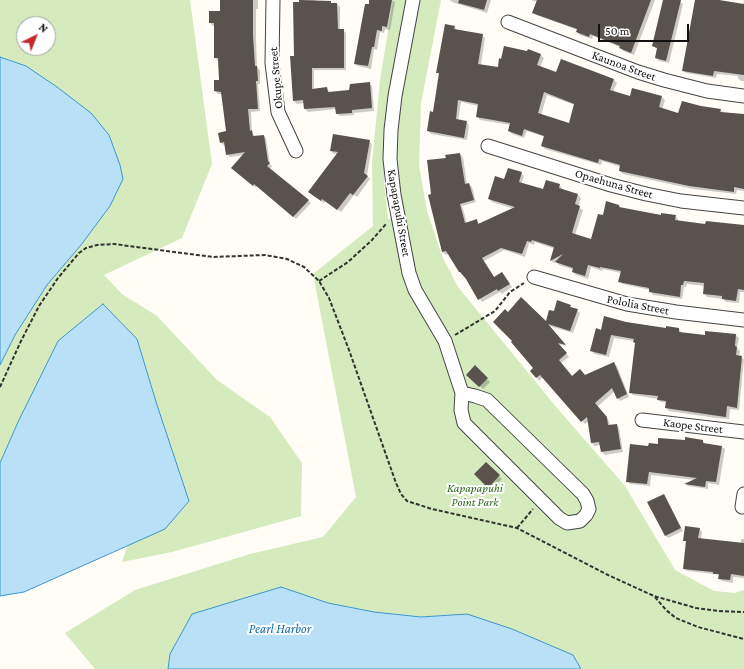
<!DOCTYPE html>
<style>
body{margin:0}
#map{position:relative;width:744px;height:669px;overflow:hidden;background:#fffdf5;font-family:"Crimson Pro",serif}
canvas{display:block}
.north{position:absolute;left:16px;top:16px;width:40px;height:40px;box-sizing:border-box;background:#fff;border:1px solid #a0a0a0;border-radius:50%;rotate:43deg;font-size:11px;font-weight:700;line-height:16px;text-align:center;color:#111}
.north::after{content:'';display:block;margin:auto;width:14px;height:18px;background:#c4262e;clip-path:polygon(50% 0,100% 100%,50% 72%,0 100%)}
.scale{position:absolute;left:598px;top:24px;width:91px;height:18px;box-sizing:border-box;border:2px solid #111;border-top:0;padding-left:5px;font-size:12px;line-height:14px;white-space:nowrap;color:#111;-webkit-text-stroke:3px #fff;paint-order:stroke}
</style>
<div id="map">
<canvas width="744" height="669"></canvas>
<div class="north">N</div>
<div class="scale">50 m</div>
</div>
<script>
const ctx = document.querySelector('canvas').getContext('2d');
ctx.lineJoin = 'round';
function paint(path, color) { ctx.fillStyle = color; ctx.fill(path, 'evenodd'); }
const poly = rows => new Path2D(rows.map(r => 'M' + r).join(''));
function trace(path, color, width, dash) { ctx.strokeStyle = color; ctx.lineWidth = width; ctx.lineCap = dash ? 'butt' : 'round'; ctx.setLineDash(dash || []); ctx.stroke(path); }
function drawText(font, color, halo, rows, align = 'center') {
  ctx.font = font + ' "Crimson Pro",serif'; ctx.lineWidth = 4; ctx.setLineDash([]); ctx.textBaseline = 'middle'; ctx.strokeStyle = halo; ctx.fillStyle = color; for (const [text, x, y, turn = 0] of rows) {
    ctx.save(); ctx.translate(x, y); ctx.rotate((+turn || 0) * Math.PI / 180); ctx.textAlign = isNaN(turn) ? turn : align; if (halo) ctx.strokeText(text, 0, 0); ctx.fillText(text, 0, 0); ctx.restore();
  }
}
paint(poly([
 [0,0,190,0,212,164,182,238,104,275,122,294,157,316,217,380,270,417,302,463,301,516,172,552,122,562,131,535,0,486],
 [24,24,48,24,48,48,24,48],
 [393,0,406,0,387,110,384,143,384,182,388,219,404,216,399,190,396,158,401,98,419,0,441,0,421,103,419,165,427,211,442,256,458,287,557,408,625,486,675,570,714,591,735,593,744,590,744,669,95,669,65,633,135,590,250,554,323,537,356,497,313,274,373,226,372,163,380,80]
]), '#d5ebbd');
const water = poly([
 [0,57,26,66,57,87,91,113,109,135,120,165,123,179,110,206,81,245,47,285,15,335,0,365,0,57],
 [103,304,137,339,157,405,189,501,165,529,24,592,0,596,0,463,18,422,58,341,103,304],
 [281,587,328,603,374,612,421,617,467,614,512,629,573,655,581,669,168,669,170,654,192,614,281,587]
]);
paint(water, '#b9e0f7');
trace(water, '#3f96cf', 1);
paint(poly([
 [221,0,258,0,258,9,256,9,256,39,257,67,260,70,260,84,258,84,260,111,251,112,252,132,255,137,264,136,266,138,270,164,272,166,270,169,311,203,296,219,257,186,256,188,236,171,244,155,230,157,227,154,226,145,224,145,221,143,227,131,222,94,218,94,215,91,220,81,218,61,215,58,215,26,213,26,210,23,221,12],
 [300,0,315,0,315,2,330,2,332,4,337,4,340,7,340,30,343,30,346,33,346,70,314,70,314,89,327,88,330,93,350,91,369,83,372,86,374,111,354,113,354,115,340,116,337,114,336,109,308,112,305,109,305,103,297,104,294,101,295,57],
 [370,0,392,0,395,2,390,30,385,29,384,33,380,32,377,50,374,49,371,69,358,66,355,64],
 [450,0,491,0,487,13,452,2],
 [531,0,655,0,634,55,623,51,620,47,593,36,592,39,580,35,577,32,578,30,536,15,533,12,537,2],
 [664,0,678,0,683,4,669,63,659,61,656,58,658,49,653,46],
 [696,0,713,0,743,5,744,0,744,81,741,81,738,78,738,76,717,74,716,78,686,73,683,70],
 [454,26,457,30,482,35,485,38,481,65,499,68,528,50,541,55,544,58,540,67,557,73,561,60,614,80,617,83,613,92,630,98,633,89,662,97,665,100,662,109,679,114,701,107,720,110,723,112,744,115,744,191,737,190,736,194,693,189,623,174,620,171,621,167,602,161,601,165,545,149,542,146,545,137,527,131,524,138,512,134,509,131,511,125,480,120,477,117,478,106,461,102,458,121,466,122,469,125,467,140,431,134,428,131,433,113,440,75,437,72],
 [547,95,575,105,570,124,541,115],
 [369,141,372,144,367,176,370,179,357,197,354,195,341,212,326,201,324,203,312,194,337,154,334,154,331,151],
 [460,154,463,157,467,185,469,184,472,187,476,202,462,206,467,223,476,220,480,224,514,209,492,202,489,199,505,180,521,173,524,176,521,184,543,191,559,185,562,188,562,190,578,195,581,198,578,207,583,210,575,235,592,241,603,216,619,205,622,209,662,216,675,216,678,219,678,221,706,225,744,226,744,292,740,292,739,303,726,302,723,299,707,297,704,294,705,286,687,284,686,287,684,287,682,299,653,295,650,290,622,284,620,281,621,273,603,269,602,271,591,267,588,279,576,275,573,272,574,270,559,265,556,262,554,263,551,260,555,249,535,242,534,245,529,243,525,257,504,250,484,261,495,278,502,273,512,287,502,294,500,292,482,302,449,254,446,255,443,252,432,195,447,158],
 [570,306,580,313,573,333,549,326,566,346,559,344,569,357,561,363,573,377,585,376,614,363,617,366,629,397,620,401,618,398,615,391,597,407,609,421,610,426,617,425,619,428,623,452,605,455,602,452,601,445,595,446,592,443,589,421,585,424,543,377,539,381,537,378,531,371,534,368,514,341,508,313,546,322,554,312],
 [626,322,666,329,679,329,682,333,706,337,736,335,739,338,737,348,740,351,739,357,744,359,739,410,730,409,729,419,716,418,669,411,666,408,667,403,661,402,658,399,633,395,630,392,636,344,634,341,614,338,609,357,594,354,592,351,601,331],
 [475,367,490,382,483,389,468,375],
 [703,441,706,445,722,447,725,449,719,485,708,483,708,489,688,486,686,484,695,480,651,475,650,486,630,484,627,481,649,447,686,442],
 [486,463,502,479,491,490,475,474],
 [664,495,666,498,683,531,668,538,665,535],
 [699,529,702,532,701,539,741,544,741,539,744,539,744,578,733,577,733,583,722,581,719,578,720,576,715,574,687,571,684,568,687,543,685,541]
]), '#0003');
paint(poly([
 [220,0,253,0,253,35,255,66,257,66,258,81,256,81,258,109,248,109,250,131,252,130,253,136,264,135,268,161,270,163,267,166,309,200,293,217,254,184,253,186,231,168,245,152,226,155,224,142,220,143,218,133,226,131,221,92,214,91,214,80,219,80,218,58,214,58,214,23,209,23,209,11,220,11],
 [299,0,331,1,331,3,337,3,338,29,344,29,344,68,312,68,312,89,327,87,328,92,349,90,350,84,370,82,372,108,352,110,352,113,336,114,335,107,304,109,303,100,293,101,290,56,294,56,293,2,299,2],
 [369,0,392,0,387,27,382,26,382,31,377,30,374,47,372,47,368,66,354,64,365,4,369,4],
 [459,0,487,0,484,10,458,3],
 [537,0,651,0,631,53,619,48,620,46,590,34,589,37,576,32,577,29,532,13],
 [663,0,681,0,666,61,655,58,657,48,652,46],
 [695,0,719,0,744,4,744,75,714,71,713,76,682,71],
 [445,24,455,26,454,29,483,34,478,64,498,67,499,58,501,59,504,46,527,51,528,49,541,54,537,65,556,72,561,59,614,79,610,90,630,96,632,88,662,96,659,107,678,113,682,101,701,106,721,109,720,112,744,114,744,189,734,187,734,192,689,186,619,171,620,165,599,159,598,163,541,146,544,136,524,129,522,136,508,131,510,123,476,117,478,104,458,100,456,119,467,121,464,138,427,131,430,111,433,112,439,73,436,73],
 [544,92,574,104,569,123,538,113],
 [333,134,370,140,364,173,368,176,353,195,350,193,337,210,322,199,321,201,308,192,338,152,330,151],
 [460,153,465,184,469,183,474,200,460,204,465,223,477,219,478,224,515,207,488,199,495,176,504,179,508,168,522,172,519,182,543,189,546,180,560,184,559,188,578,194,575,204,580,206,572,233,591,239,598,214,603,215,606,201,619,205,619,207,661,215,661,213,676,215,675,220,705,224,706,221,744,225,744,290,738,289,736,301,722,299,722,296,703,294,704,283,684,281,683,285,681,285,680,297,649,292,649,288,618,282,621,271,600,267,600,268,588,265,585,276,572,272,573,268,555,262,563,254,550,261,554,247,532,240,531,242,527,241,522,254,501,248,482,258,494,277,502,272,510,284,498,291,497,289,478,300,466,279,460,272,459,272,446,251,442,252,428,195,431,194,427,160,446,158,445,155],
 [521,297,546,321,549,310,554,311,557,300,571,305,570,307,578,309,570,331,548,324,566,345,558,343,567,353,559,360,572,376,580,369,585,375,614,362,627,394,617,399,612,388,595,403,607,417,608,425,617,424,621,449,601,452,599,442,591,443,587,417,581,422,540,375,536,378,530,371,533,368,511,342,512,341,493,322,505,309,508,312],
 [604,316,626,322,666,328,666,326,679,328,679,332,705,335,705,331,736,334,735,346,737,347,736,355,742,356,737,408,727,406,726,417,712,415,665,408,666,401,657,400,658,396,629,393,635,343,633,342,634,339,611,335,606,355,590,351,596,328,601,330],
 [475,365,488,378,479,387,466,375],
 [685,437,703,440,703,443,722,446,716,482,706,481,705,487,684,484,697,478,649,472,647,484,626,482,630,444,648,446,649,443,658,444,658,438,685,440],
 [486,462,500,475,488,488,474,474],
 [664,494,681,528,665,536,647,502],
 [685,526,700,528,698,538,744,543,744,576,731,574,730,580,718,579,719,574,713,574,713,572,683,569,686,541,683,541]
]), '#5a524d');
const minor = poly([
 [273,0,272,63,278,112,296,151],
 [413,0,395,96,391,130,390,159,394,195,409,273,415,290,445,341,462,393,461,410,464,423,559,518,567,523,580,521,586,515,589,509,587,501,583,494,487,400,475,396,462,393],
 [508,22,638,72,664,80,707,91,744,96],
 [488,146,611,185,646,194,681,201,744,208],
 [534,277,627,304,676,312,744,320],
 [642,420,744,432],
 [742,507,744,494]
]);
trace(minor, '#444', 15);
trace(poly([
 [319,281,348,262,372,240,386,224],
 [455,335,495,311,510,292,524,283],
 [0,387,21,341,39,306,58,278,79,253,86,248,97,245,114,244,197,255,213,257,265,255,287,259,304,267,319,281,329,298,349,350,396,483,401,494,407,501,432,509,517,528,608,575,654,596,696,608,719,611,744,612],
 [517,528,533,509],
 [655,597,666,610,676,618,698,627,744,639]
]), '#333', 2, [4, 2]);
trace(minor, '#fff', 13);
drawText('12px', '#111', '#fff', [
 ["Kaunoa Street",624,66,20],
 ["Okupe Street",276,78,-95],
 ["Opaehuna Street",614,184,16],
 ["Kapapapuhi Street",399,213,80],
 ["Pololia Street",638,305,11],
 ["Kaope Street",693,426,7]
]);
drawText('italic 12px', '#2f6b1f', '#fff', [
 ["Kapapapuhi",475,488],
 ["Point Park",475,502]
]);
drawText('italic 13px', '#1768a6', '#fff', [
 ["Pearl Harbor",280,629]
]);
</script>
